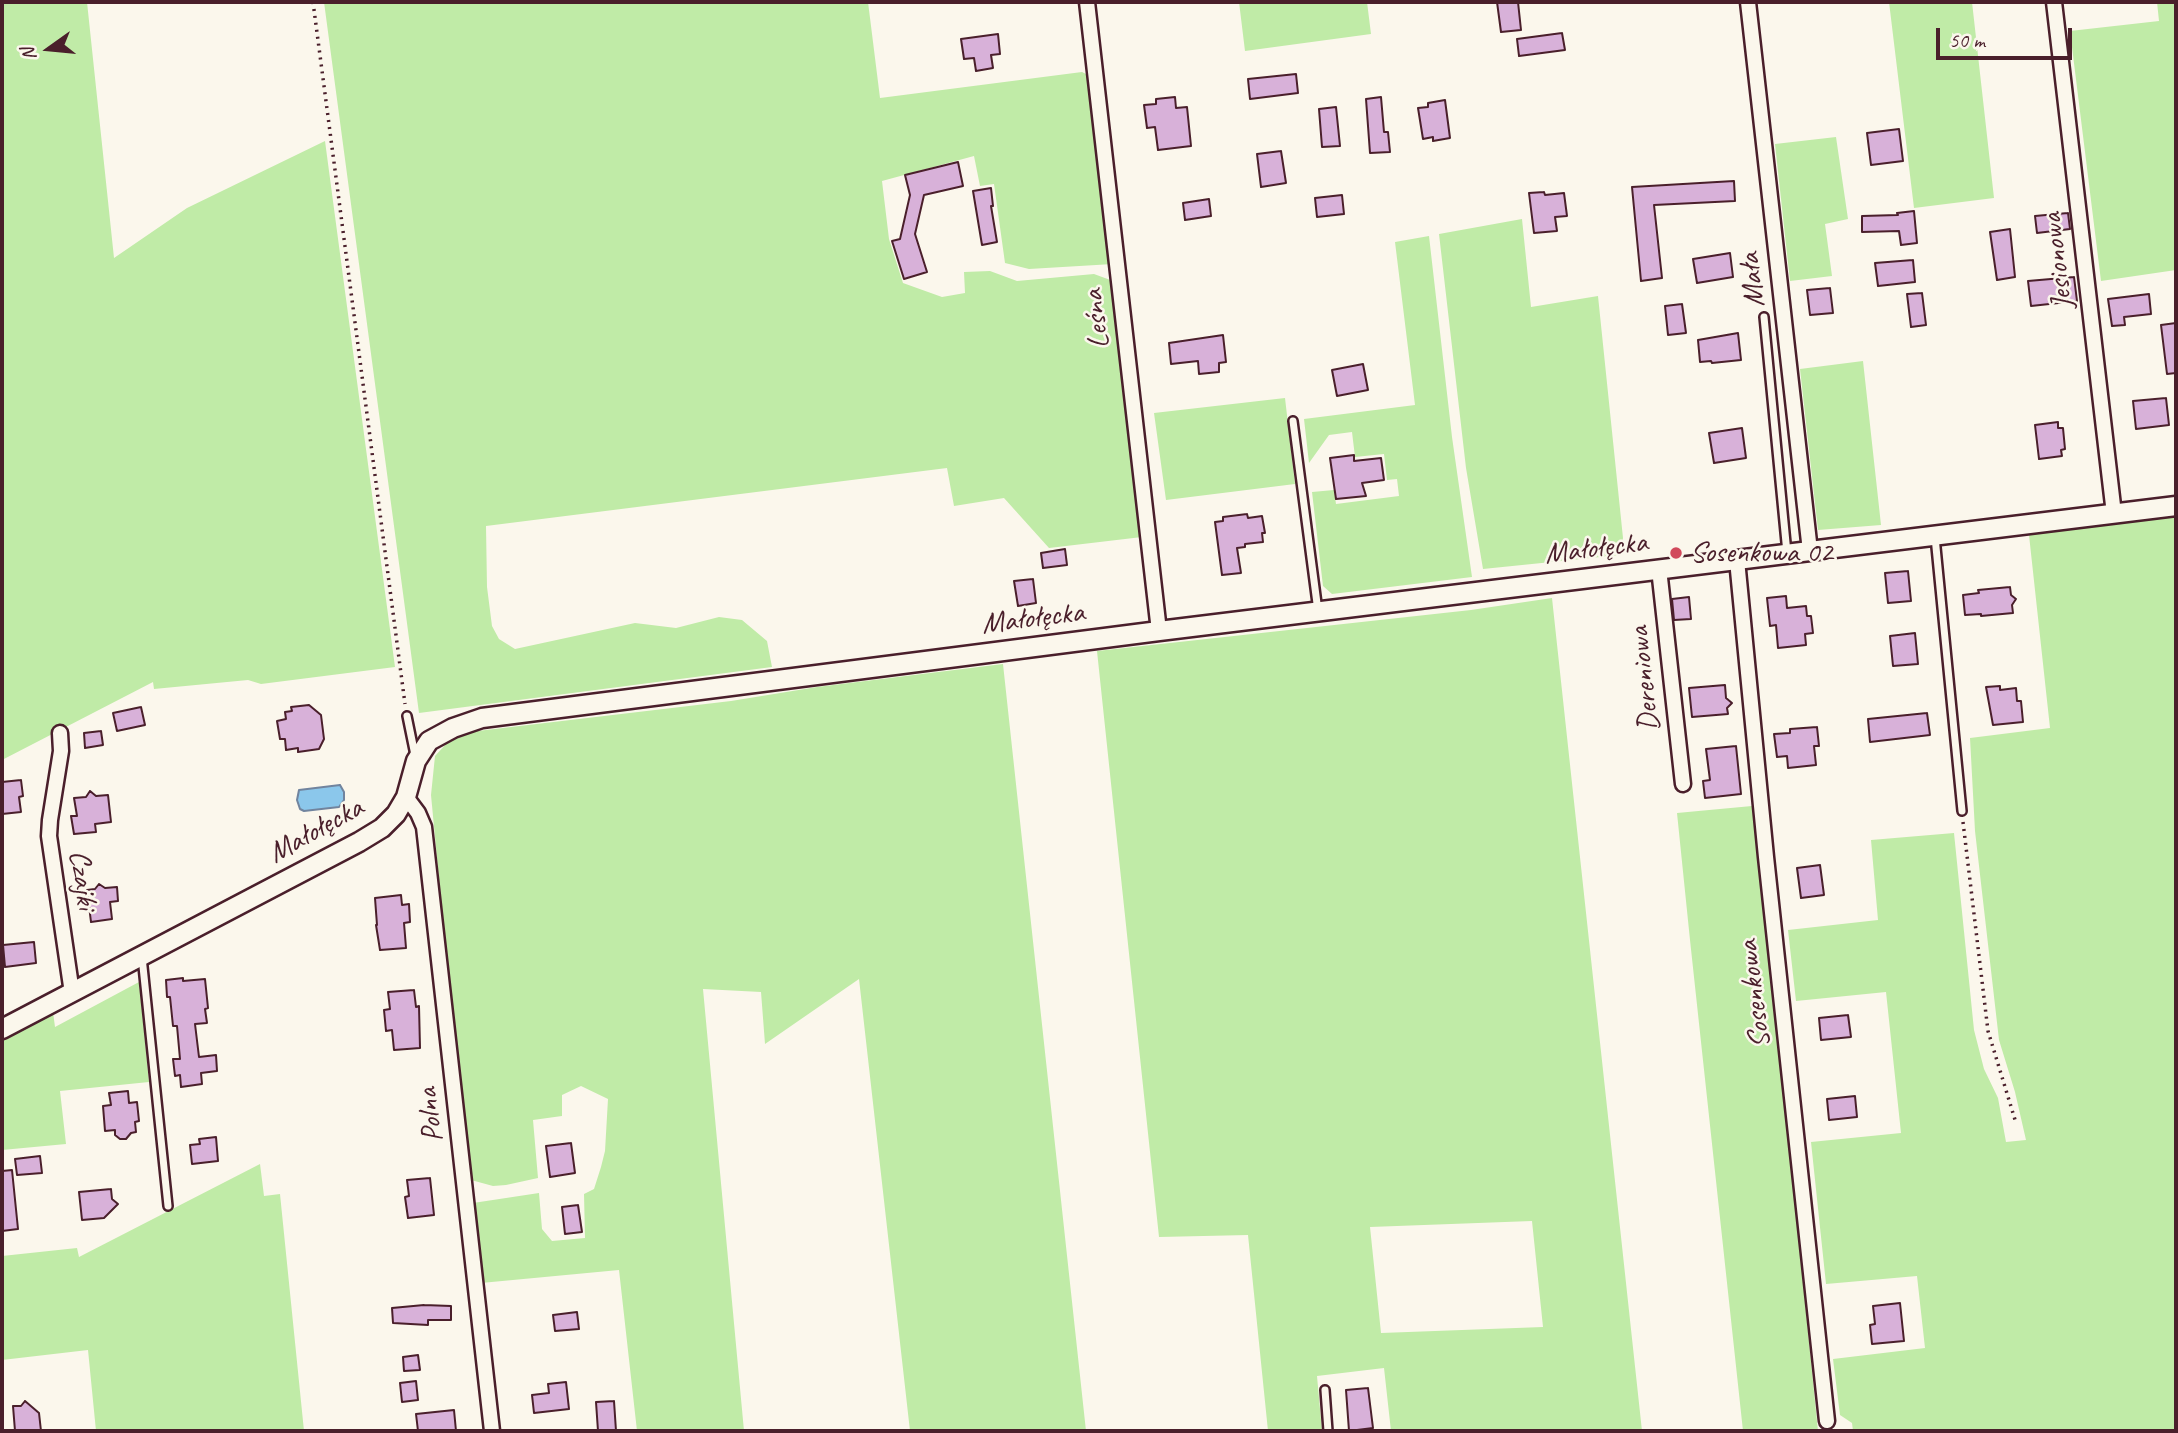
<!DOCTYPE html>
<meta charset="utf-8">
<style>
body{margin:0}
#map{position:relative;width:2178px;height:1433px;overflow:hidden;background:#fbf7ec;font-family:Caveat,sans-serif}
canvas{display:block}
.frame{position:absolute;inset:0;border:4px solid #4a1f2b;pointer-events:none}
.north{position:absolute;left:14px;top:14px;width:70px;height:70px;-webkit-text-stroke:5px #fbf7ec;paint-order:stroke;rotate:255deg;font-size:19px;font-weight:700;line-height:28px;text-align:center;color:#4a1f2b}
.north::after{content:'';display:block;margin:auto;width:24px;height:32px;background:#4a1f2b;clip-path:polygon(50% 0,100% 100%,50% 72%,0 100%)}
.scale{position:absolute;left:1936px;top:28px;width:136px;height:32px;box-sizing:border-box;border:4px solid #4a1f2b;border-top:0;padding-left:9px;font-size:21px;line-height:24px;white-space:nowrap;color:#4a1f2b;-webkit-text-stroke:5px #fbf7ec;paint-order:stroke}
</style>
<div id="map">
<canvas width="2178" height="1433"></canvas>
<div class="frame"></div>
<div class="north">N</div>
<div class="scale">50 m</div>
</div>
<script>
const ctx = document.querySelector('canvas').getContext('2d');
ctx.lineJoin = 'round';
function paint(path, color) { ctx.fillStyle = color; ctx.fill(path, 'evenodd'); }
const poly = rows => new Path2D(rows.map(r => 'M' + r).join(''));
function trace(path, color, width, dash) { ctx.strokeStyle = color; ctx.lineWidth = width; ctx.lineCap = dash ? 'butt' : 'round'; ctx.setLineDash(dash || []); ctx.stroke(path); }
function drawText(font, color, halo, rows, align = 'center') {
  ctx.font = font + ' Caveat,sans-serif'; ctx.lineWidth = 5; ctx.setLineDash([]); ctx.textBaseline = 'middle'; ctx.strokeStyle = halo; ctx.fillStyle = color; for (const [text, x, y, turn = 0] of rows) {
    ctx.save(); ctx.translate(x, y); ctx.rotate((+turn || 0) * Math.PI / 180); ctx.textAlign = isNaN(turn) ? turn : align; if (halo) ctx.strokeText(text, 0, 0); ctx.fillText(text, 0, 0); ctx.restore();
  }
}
paint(poly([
 [2,2,87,2,114,258,187,208,325,141,395,667,261,684,248,680,154,689,153,682,2,760],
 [324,2,868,2,880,98,1082,72,1088,75,1113,264,1029,269,1005,263,994,184,980,186,974,156,882,181,889,239,903,283,942,297,965,293,964,272,990,271,1017,281,1094,274,1113,281,1142,537,1049,548,1004,498,954,506,947,468,486,526,487,587,492,626,499,639,515,649,635,623,676,628,719,617,742,620,767,641,772,667,419,713],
 [1239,2,1367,2,1371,34,1245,51],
 [1889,2,1972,2,1994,198,1914,208],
 [2157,2,2176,2,2176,270,2101,281,2070,31,2159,21],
 [1836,137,1848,219,1825,224,1832,276,1790,281,1775,144],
 [1522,219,1531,307,1598,296,1623,538,1620,555,1483,569,1466,468,1439,234],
 [1429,236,1452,437,1472,577,1332,594,1323,586,1312,492,1334,490,1336,504,1399,496,1397,479,1387,480,1384,454,1355,457,1352,432,1329,435,1309,463,1304,419,1415,405,1395,242],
 [1863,361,1881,525,1818,530,1800,369],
 [1285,398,1295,484,1166,500,1154,413],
 [2176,516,2176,1431,1853,1431,1852,1423,1840,1415,1833,1359,1925,1348,1917,1276,1826,1284,1811,1142,1901,1133,1886,992,1796,1001,1788,930,1878,920,1871,840,1954,833,1974,1030,1984,1069,1998,1098,2006,1142,2026,1140,2015,1092,1999,1040,1975,831,1970,738,2050,728,2029,535],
 [1552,598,1642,1431,1391,1431,1384,1368,1317,1376,1322,1431,1268,1431,1248,1235,1159,1237,1097,651,1471,610],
 [1532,1221,1543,1327,1381,1333,1370,1227],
 [1003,664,1086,1431,910,1431,859,979,765,1044,761,992,703,989,744,1431,637,1431,619,1270,481,1283,473,1203,539,1193,542,1229,552,1241,585,1238,584,1194,594,1189,601,1167,605,1151,608,1099,581,1086,562,1095,562,1116,533,1120,538,1178,506,1185,493,1186,471,1180,449,984,431,795,435,756,447,743,469,732,731,701,817,687],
 [1752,806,1789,1144,1818,1431,1743,1431,1690,940,1677,813],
 [139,982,149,1082,60,1091,66,1144,2,1150,2,1038,53,1012,55,1027],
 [260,1164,264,1196,280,1194,304,1431,96,1431,88,1350,2,1360,2,1256,77,1248,79,1257]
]), '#c0eba7');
const water = poly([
 [340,785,344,792,344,800,339,807,304,811,300,809,297,800,299,790,340,785]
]);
paint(water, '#8bc7eb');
trace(water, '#71849e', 2);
const building = poly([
 [1497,2,1518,2,1521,30,1501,32,1497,2],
 [1562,33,1565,50,1519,56,1517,39,1562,33],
 [998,34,1000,54,991,55,993,68,976,71,974,58,964,59,961,39,998,34],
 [1296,74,1298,93,1250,99,1248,79,1296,74],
 [1175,97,1176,108,1187,107,1191,146,1158,150,1155,127,1147,128,1144,105,1156,104,1156,99,1175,97],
 [1381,97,1384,132,1388,132,1390,152,1370,153,1366,99,1381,97],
 [1445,100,1450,138,1433,141,1433,137,1423,139,1418,108,1428,107,1428,103,1445,100],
 [1336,107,1340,146,1322,147,1319,109,1336,107],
 [1899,129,1903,161,1871,165,1867,133,1899,129],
 [1281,151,1286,183,1261,187,1257,154,1281,151],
 [958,162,963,186,924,195,915,234,927,272,904,279,892,241,900,239,910,195,905,175,958,162],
 [1734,181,1735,201,1654,205,1662,278,1641,281,1632,187,1734,181],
 [991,188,993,206,991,206,997,242,982,245,973,191,991,188],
 [1544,192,1545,195,1564,193,1567,216,1555,217,1557,231,1534,233,1529,193,1544,192],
 [1342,195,1344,214,1317,217,1315,198,1342,195],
 [1209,199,1211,216,1185,220,1183,203,1209,199],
 [1914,211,1917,243,1901,245,1899,231,1862,232,1862,216,1898,215,1897,213,1914,211],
 [2068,213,2070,229,2037,233,2035,216,2068,213],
 [2010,229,2015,277,1997,280,1990,232,2010,229],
 [1730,253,1733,277,1697,283,1693,259,1730,253],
 [1913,260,1915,282,1878,286,1875,263,1913,260],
 [2074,277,2077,301,2031,306,2028,281,2074,277],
 [1830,288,1833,313,1810,315,1807,290,1830,288],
 [1922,293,1926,325,1911,327,1907,294,1922,293],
 [2149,294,2151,314,2124,317,2125,325,2112,326,2108,299,2149,294],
 [1682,304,1686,333,1668,335,1665,306,1682,304],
 [2176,323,2176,373,2167,374,2161,325,2176,323],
 [1738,333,1741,360,1712,363,1711,361,1700,362,1698,340,1738,333],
 [1223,335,1226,362,1219,363,1219,372,1199,374,1198,361,1171,364,1169,343,1223,335],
 [1363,364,1368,390,1337,396,1332,370,1363,364],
 [2166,398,2169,425,2136,429,2133,401,2166,398],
 [2058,422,2058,428,2063,428,2065,449,2061,450,2062,456,2039,459,2035,425,2058,422],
 [1742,428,1746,458,1714,463,1709,433,1742,428],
 [1354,455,1354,461,1381,458,1384,480,1362,483,1366,496,1336,499,1330,458,1354,455],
 [1247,514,1248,518,1262,516,1265,533,1262,533,1263,542,1245,544,1245,547,1237,548,1241,573,1222,575,1215,522,1223,521,1223,517,1247,514],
 [1065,549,1067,565,1043,568,1041,553,1065,549],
 [1908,571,1911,601,1888,603,1885,573,1908,571],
 [1033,579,1036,603,1018,606,1014,581,1033,579],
 [2010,587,2011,595,2016,599,2012,605,2013,613,1981,616,1981,614,1965,615,1963,595,1979,593,1978,590,2010,587],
 [1786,596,1787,608,1806,606,1807,616,1811,616,1813,633,1805,634,1806,645,1778,648,1776,625,1770,626,1767,598,1786,596],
 [1689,597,1691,619,1674,620,1672,599,1689,597],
 [1915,633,1918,664,1893,666,1890,636,1915,633],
 [1725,685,1726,698,1732,703,1727,708,1728,714,1692,717,1689,688,1725,685],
 [2000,686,2000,690,2016,688,2017,701,2021,701,2023,722,1993,725,1986,687,2000,686],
 [309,705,321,715,324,739,319,749,298,752,298,748,286,750,285,739,280,739,277,721,286,719,285,712,292,711,291,707,309,705],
 [141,707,145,725,117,731,113,713,141,707],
 [1927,713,1930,735,1870,742,1868,719,1927,713],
 [1817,727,1819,746,1814,746,1816,765,1788,768,1787,756,1777,757,1774,734,1790,733,1790,729,1817,727],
 [101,731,103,745,85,748,84,733,101,731],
 [1736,746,1741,794,1705,798,1703,781,1710,780,1706,749,1736,746],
 [21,780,23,796,19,797,21,812,2,814,2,782,21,780],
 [90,791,96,796,108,795,111,822,95,824,96,832,74,834,71,816,77,816,74,798,86,797,90,791],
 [1820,865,1824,895,1801,898,1797,868,1820,865],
 [99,884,105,888,117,887,118,901,110,902,112,919,91,922,87,890,95,889,99,884],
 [401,895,402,905,409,904,410,922,404,923,406,948,380,950,376,925,377,925,375,898,401,895],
 [34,942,36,963,5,967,3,945,34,942],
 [183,978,183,981,205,979,208,1008,205,1009,207,1023,195,1024,199,1057,216,1055,217,1071,201,1073,202,1084,181,1087,180,1075,175,1076,173,1059,180,1059,177,1026,173,1026,170,997,167,997,166,980,183,978],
 [414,990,416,1007,419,1006,420,1048,394,1050,392,1030,386,1031,384,1010,390,1009,388,992,414,990],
 [1848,1015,1851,1037,1821,1040,1819,1018,1848,1015],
 [128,1091,129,1103,137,1102,139,1121,135,1122,136,1132,131,1133,126,1139,120,1139,115,1135,115,1130,105,1131,103,1106,111,1105,109,1093,128,1091],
 [1855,1096,1857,1117,1829,1120,1827,1099,1855,1096],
 [216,1137,218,1161,192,1164,190,1145,200,1144,199,1139,216,1137],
 [571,1143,575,1173,550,1177,546,1146,571,1143],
 [40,1156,42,1173,17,1175,15,1159,40,1156],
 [12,1170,18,1229,2,1231,2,1171,12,1170],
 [430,1178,434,1215,408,1218,405,1197,409,1196,407,1180,430,1178],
 [111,1189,112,1199,118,1204,104,1218,82,1220,79,1192,111,1189],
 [578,1205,582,1232,565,1234,562,1207,578,1205],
 [1900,1303,1904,1341,1872,1344,1870,1325,1875,1324,1873,1306,1900,1303],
 [424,1305,451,1306,451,1320,428,1320,428,1325,393,1323,392,1308,424,1305],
 [577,1312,579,1329,555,1331,553,1315,577,1312],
 [418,1355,420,1370,404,1371,403,1357,418,1355],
 [416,1381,418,1400,402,1402,400,1383,416,1381],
 [566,1382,569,1409,534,1413,532,1395,549,1393,548,1384,566,1382],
 [1368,1388,1373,1428,1349,1431,1346,1390,1368,1388],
 [25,1401,39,1413,41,1431,15,1431,13,1406,21,1406,25,1401],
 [614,1401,616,1431,598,1431,596,1402,614,1401],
 [454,1410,456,1431,418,1431,416,1414,454,1410]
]);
paint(building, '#d8b1d9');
trace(building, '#4a1f2b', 2);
const service = poly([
 [1764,317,1787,553],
 [1293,421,1318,611],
 [1935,537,1962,811],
 [407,716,416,760],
 [142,957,168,1206],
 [1325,1390,1328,1431]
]);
const minor = poly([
 [1087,2,1159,631],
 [1748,2,1810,551],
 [2054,2,2114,514],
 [1737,560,1766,857,1827,1421],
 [1659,569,1683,784],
 [60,733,61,751,50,820,49,836,72,993],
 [406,797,418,813,424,827,492,1431]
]);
const tertiary = poly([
 [2,1029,359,842,382,828,396,814,406,797,416,761,429,741,453,728,482,718,1159,631,2176,506]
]);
trace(service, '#4a1f2b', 12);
trace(minor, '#4a1f2b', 19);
trace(tertiary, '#4a1f2b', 23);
trace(poly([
 [313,2,405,704],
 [1963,822,1988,1031,2016,1123]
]), '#4a1f2b', 3.5, [2, 5]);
trace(service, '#fbf7ec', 7);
trace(minor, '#fbf7ec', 14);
trace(tertiary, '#fbf7ec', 18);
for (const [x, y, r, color] of [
 [1676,553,7,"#d1495b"]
]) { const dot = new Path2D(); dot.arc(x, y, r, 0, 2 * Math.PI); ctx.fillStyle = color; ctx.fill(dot); trace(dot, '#fbf7ec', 2.5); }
drawText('30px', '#4a1f2b', '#fbf7ec', [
 ["Jesionowa",2058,261,-97],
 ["Mała",1753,280,-96],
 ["Leśna",1097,319,-97],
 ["Małołęcka",1596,549,-7],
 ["Małołęcka",1033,619,-7],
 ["Dereniowa",1645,679,-96],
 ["Małołęcka",316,831,-29],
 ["Czajki",82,880,82],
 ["Sosenkowa",1755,994,-97],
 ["Polna",431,1115,-97]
]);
drawText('30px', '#4a1f2b', '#fbf7ec', [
 ["Sosenkowa 02",1690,553]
], 'left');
</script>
